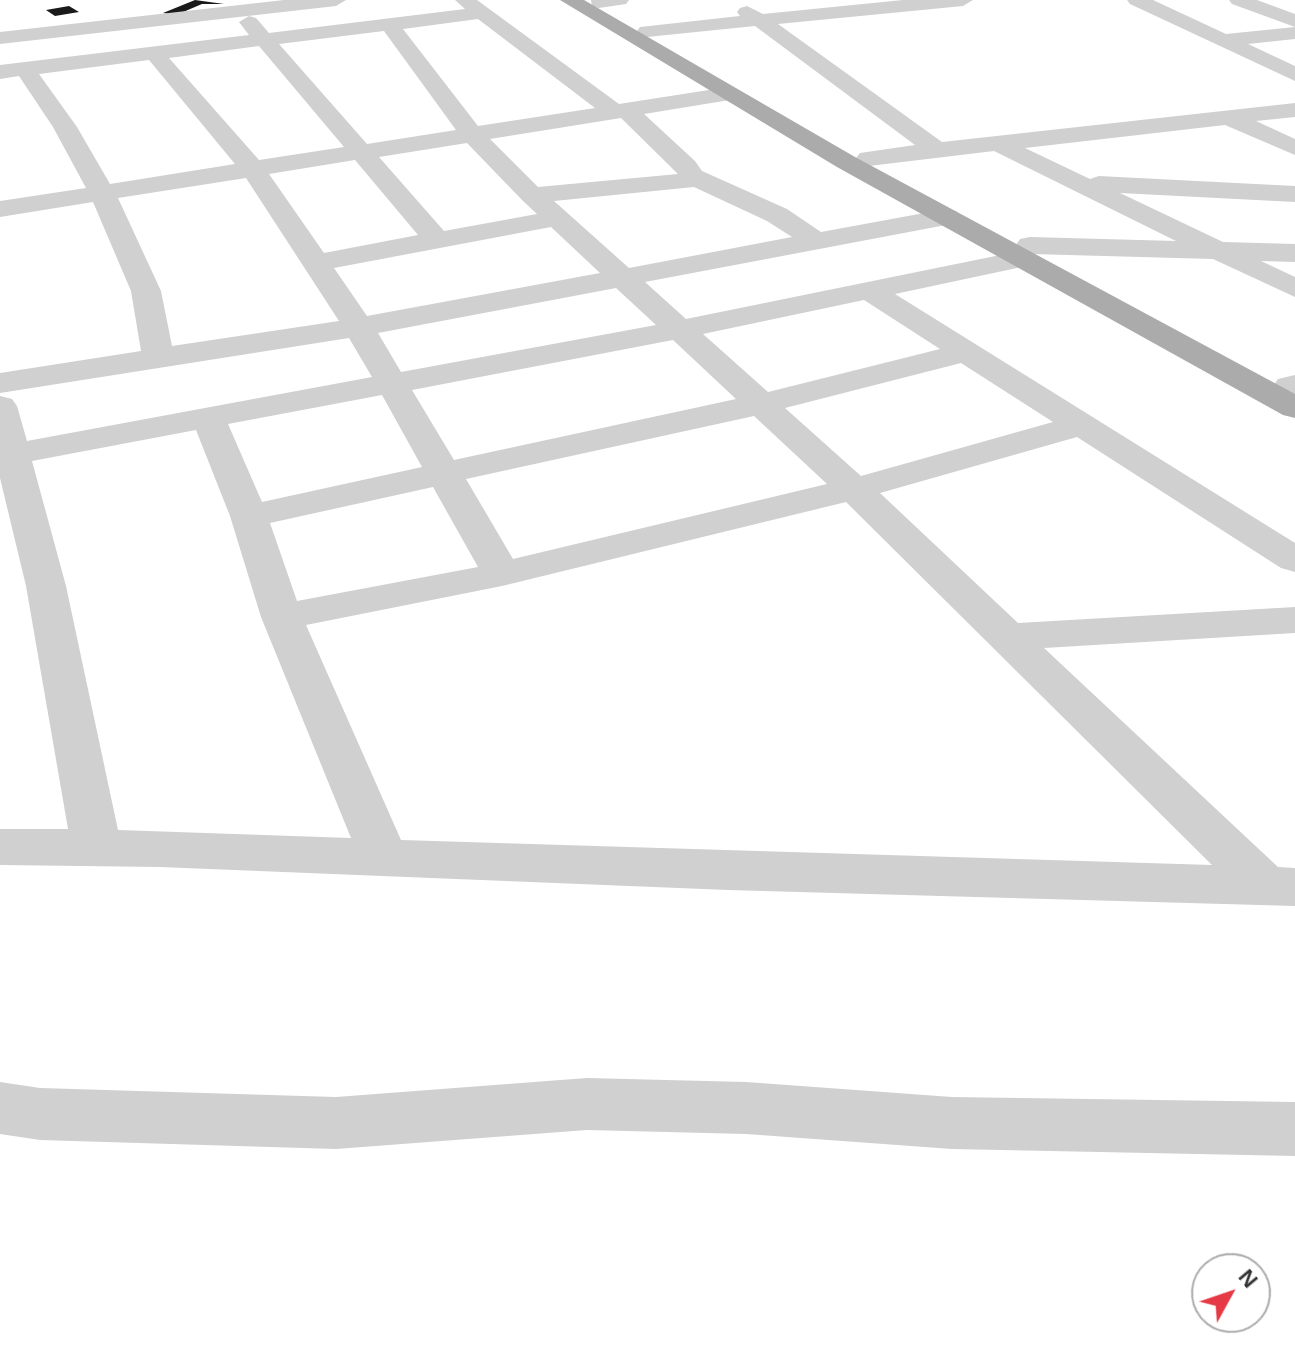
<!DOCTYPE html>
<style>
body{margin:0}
#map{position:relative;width:1295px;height:1357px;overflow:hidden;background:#fff;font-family:Arial,sans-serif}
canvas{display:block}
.north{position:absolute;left:1191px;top:1253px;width:80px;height:80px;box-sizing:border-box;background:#fff;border:2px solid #adadad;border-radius:50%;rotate:50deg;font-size:22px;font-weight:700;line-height:32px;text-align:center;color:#333}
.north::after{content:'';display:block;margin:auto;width:28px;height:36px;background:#e63946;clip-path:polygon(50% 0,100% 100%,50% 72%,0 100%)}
</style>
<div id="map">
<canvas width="1295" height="1357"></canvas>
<div class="north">N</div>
</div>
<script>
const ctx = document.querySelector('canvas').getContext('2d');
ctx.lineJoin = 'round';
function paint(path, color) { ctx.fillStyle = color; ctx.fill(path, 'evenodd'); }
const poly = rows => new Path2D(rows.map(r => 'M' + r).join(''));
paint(poly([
 [195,0,224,4,202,4,176,15,163,13],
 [69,6,79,12,55,16,46,10]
]), '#1a1a1a');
paint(poly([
 [284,0,346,0,336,6,0,44,0,32,284,0],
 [455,0,477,0,619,104,728,87,736,89,739,94,736,99,644,114,695,161,702,171,787,209,821,232,946,209,956,211,960,217,956,223,946,225,645,282,686,319,1020,251,1016,245,1020,239,1030,237,1176,241,994,151,869,166,860,163,856,158,860,153,915,145,755,26,647,37,640,35,637,31,640,27,740,16,737,12,740,8,747,6,763,14,903,0,973,0,963,6,778,24,942,142,1295,103,1295,117,1256,121,1295,139,1295,155,1225,125,1025,148,1090,179,1099,176,1295,186,1295,202,1120,193,1223,242,1295,244,1295,262,1261,261,1295,277,1295,297,1213,259,1032,254,1035,259,1031,265,895,294,1295,543,1295,572,1281,568,1077,437,880,493,1018,623,1295,607,1295,633,1044,648,1278,867,1295,868,1295,906,728,890,160,867,0,865,0,829,68,829,26,586,0,478,0,396,12,399,17,406,27,441,372,377,349,338,0,393,0,373,141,351,131,291,93,202,0,217,0,201,86,188,53,127,19,76,0,79,0,65,249,35,239,22,249,16,256,18,269,33,465,9,455,0],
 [478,19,595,108,478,126,403,29,478,19],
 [384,31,456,130,367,144,279,44,384,31],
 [259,46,344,147,259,160,169,58,259,46],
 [149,60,235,164,110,184,77,127,39,74,149,60],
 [621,118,678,174,538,187,490,139,621,118],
 [467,143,523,201,537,214,444,231,379,157,467,143],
 [355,160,418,235,324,253,269,174,355,160],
 [246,178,339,321,172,346,161,291,118,198,246,178],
 [694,187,767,221,792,237,629,268,554,201,694,187],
 [551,227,600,273,367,316,334,268,551,227],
 [616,288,656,325,401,372,378,333,616,288],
 [864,300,940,349,768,392,703,334,864,300],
 [673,340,736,399,454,460,412,390,673,340],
 [961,363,1053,422,861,476,785,408,961,363],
 [382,395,422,467,262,502,228,424,382,395],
 [754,416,827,484,513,559,466,479,754,416],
 [196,430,230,516,261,617,351,838,118,830,66,586,32,461,196,430],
 [433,487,478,567,297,601,270,523,433,487],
 [846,502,1212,865,401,840,306,625,502,586,846,502],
 [591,0,629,0,626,4,599,8,592,6,591,0],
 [1127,0,1153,0,1226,34,1295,27,1232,4,1229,0,1257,0,1295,14,1295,39,1248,44,1295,66,1295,81,1130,4,1127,0],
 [1295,375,1295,395,1278,393,1273,386,1278,379,1295,375],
 [587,1078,746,1082,952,1097,1295,1102,1295,1156,952,1149,746,1134,587,1130,336,1149,40,1140,0,1134,0,1082,40,1088,336,1097,587,1078]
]), '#d0d0d0');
paint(poly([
 [560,0,584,0,855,157,1295,394,1295,418,1283,415,837,167,560,0]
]), '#ababab');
</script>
